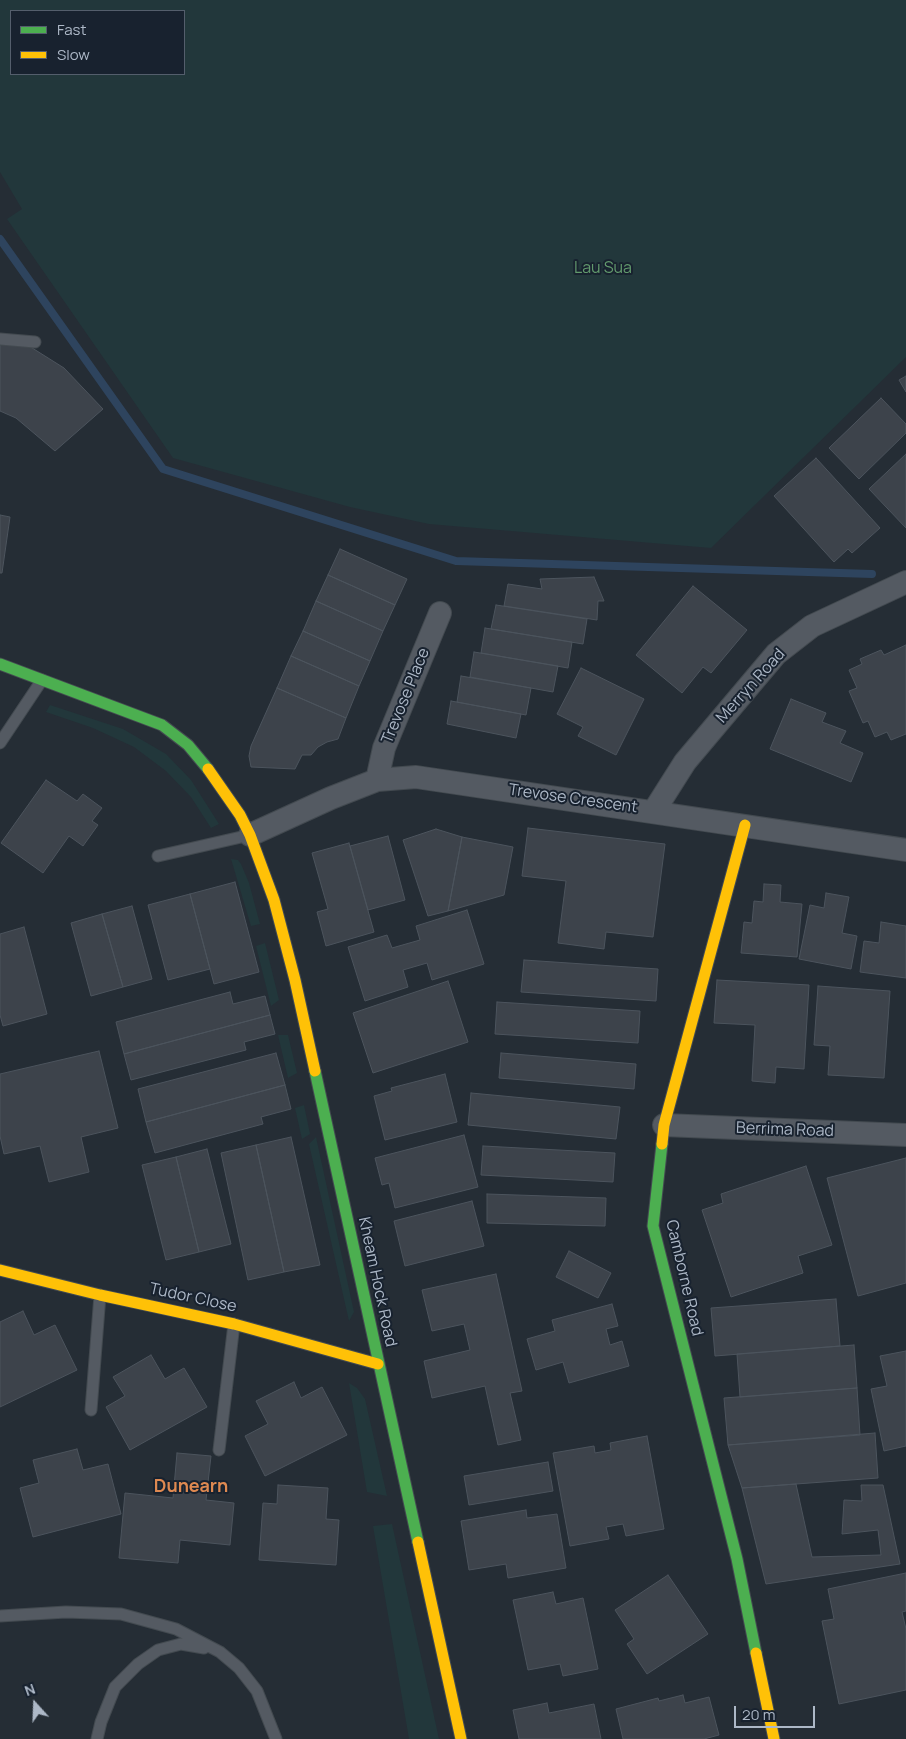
<!DOCTYPE html>
<style>
body{margin:0}
#map{position:relative;width:906px;height:1739px;overflow:hidden;background:#252d35;font-family:Manrope,sans-serif}
canvas{display:block}
.legend{position:absolute;left:10px;top:10px;width:175px;height:65px;box-sizing:border-box;background:#18222f;border:1px solid #545e6c;margin:0;padding:6px 9px;list-style:none;font-size:15px;color:#adb8c7}
.legend li{display:flex;align-items:center;gap:10px;height:25px}
.legend b{width:25px;border:1px solid #545e6c}
.north{position:absolute;left:10px;top:1679px;width:50px;height:50px;-webkit-text-stroke:4px #18222f;paint-order:stroke;rotate:340deg;font-size:14px;font-weight:700;line-height:20px;text-align:center;color:#adb8c7}
.north::after{content:'';display:block;margin:auto;width:18px;height:22px;background:#adb8c7;clip-path:polygon(50% 0,100% 100%,50% 72%,0 100%)}
.scale{position:absolute;left:734px;top:1706px;width:81px;height:22px;box-sizing:border-box;border:2px solid #adb8c7;border-top:0;padding-left:6px;font-size:15px;line-height:18px;white-space:nowrap;color:#adb8c7;-webkit-text-stroke:4px #18222f;paint-order:stroke}
</style>
<div id="map">
<canvas width="906" height="1739"></canvas>
<ul class="legend">
<li><b style="height:6px;background:#4caf50"></b>Fast</li>
<li><b style="height:6px;background:#ffc107"></b>Slow</li>
</ul>
<div class="north">N</div>
<div class="scale">20 m</div>
</div>
<script>
const ctx = document.querySelector('canvas').getContext('2d');
ctx.lineJoin = 'round';
function paint(path, color) { ctx.fillStyle = color; ctx.fill(path, 'evenodd'); }
const poly = rows => new Path2D(rows.map(r => 'M' + r).join(''));
function trace(path, color, width, dash) { ctx.strokeStyle = color; ctx.lineWidth = width; ctx.lineCap = dash ? 'butt' : 'round'; ctx.setLineDash(dash || []); ctx.stroke(path); }
function drawText(font, color, halo, rows, align = 'center') {
  ctx.font = font + ' Manrope,sans-serif'; ctx.lineWidth = 4; ctx.setLineDash([]); ctx.textBaseline = 'middle'; ctx.strokeStyle = halo; ctx.fillStyle = color; for (const [text, x, y, turn = 0] of rows) {
    ctx.save(); ctx.translate(x, y); ctx.rotate((+turn || 0) * Math.PI / 180); ctx.textAlign = isNaN(turn) ? turn : align; if (halo) ctx.strokeText(text, 0, 0); ctx.fillText(text, 0, 0); ctx.restore();
  }
}
paint(poly([
 [0,0,906,0,906,357,711,548,429,524,350,507,173,458,7,219,22,209,0,172],
 [11,11,184,11,184,74,11,74],
 [50,705,123,729,166,754,191,780,219,824,211,828,191,797,166,771,134,747,93,728,46,712],
 [231,859,238,860,241,864,249,883,260,924,251,926],
 [265,943,279,1000,271,1006,256,946],
 [278,1035,288,1035,297,1073,288,1078],
 [304,1105,310,1134,302,1139,295,1108],
 [316,1137,354,1312,349,1321,309,1144],
 [349,1383,357,1388,365,1399,387,1496,367,1492],
 [392,1524,439,1739,409,1739,373,1526]
]), '#22373b');
trace(poly([
 [0,239,163,469,456,561,872,574]
]), '#2e445e', 8);
const building = poly([
 [0,344,29,346,64,368,103,409,55,451,16,418,0,411,0,344],
 [906,376,906,392,899,380,906,376],
 [881,398,906,424,906,433,859,479,829,448,881,398],
 [906,454,906,528,869,489,906,454],
 [816,458,880,528,852,553,848,549,834,562,774,496,816,458],
 [0,515,10,517,2,573,0,573,0,515],
 [340,549,407,579,395,605,328,575,340,549],
 [328,575,395,605,383,631,316,601,328,575],
 [594,577,604,601,598,601,597,620,504,606,508,584,542,589,540,579,594,577],
 [693,586,747,630,711,673,703,667,682,693,636,655,693,586],
 [316,601,383,631,370,661,303,631,316,601],
 [496,605,587,619,583,644,491,629,496,605],
 [485,628,572,642,568,668,481,653,485,628],
 [303,631,370,661,359,686,291,656,303,631],
 [906,645,906,734,891,740,887,732,875,737,868,721,863,723,849,691,857,688,849,670,862,664,860,659,881,650,884,655,906,645],
 [474,652,558,666,553,692,470,677,474,652],
 [291,656,359,686,346,718,277,688,291,656],
 [581,668,644,699,616,755,578,736,583,727,557,714,581,668],
 [461,676,531,688,526,715,457,702,461,676],
 [277,688,346,718,338,739,327,742,318,747,311,755,302,755,295,769,251,767,249,756,251,746,277,688],
 [791,699,826,713,822,722,846,731,840,743,863,753,851,782,770,749,791,699],
 [451,701,521,714,516,738,447,724,451,701],
 [46,780,77,801,83,794,102,808,92,821,98,825,83,846,69,836,43,873,1,843,46,780],
 [528,828,665,844,653,937,606,932,604,949,558,943,566,881,522,876,528,828],
 [436,829,462,837,448,911,428,916,403,840,436,829],
 [388,836,405,900,368,910,350,846,388,836],
 [462,837,513,847,504,895,448,911,462,837],
 [349,843,374,932,326,946,317,912,328,909,312,853,349,843],
 [235,882,259,972,214,984,190,894,235,882],
 [764,884,781,885,780,902,802,904,797,957,741,953,744,922,752,923,754,901,763,902,764,884],
 [826,893,849,897,842,933,857,936,851,969,799,959,810,905,824,908,826,893],
 [190,894,210,969,168,980,148,905,190,894],
 [132,906,152,979,123,987,102,914,132,906],
 [467,910,484,964,432,980,427,963,403,970,408,987,365,1001,348,947,387,935,392,948,420,940,416,926,467,910],
 [102,914,123,987,91,996,71,923,102,914],
 [881,922,906,926,906,978,860,972,864,941,879,943,881,922],
 [24,927,47,1014,3,1026,0,1015,0,934,24,927],
 [524,960,658,969,656,1001,521,992,524,960],
 [717,980,809,985,804,1069,776,1067,775,1083,752,1081,755,1025,714,1023,717,980],
 [448,981,468,1042,373,1073,353,1013,448,981],
 [818,986,890,991,884,1078,828,1075,830,1046,814,1045,818,986],
 [230,992,233,1004,265,996,270,1015,124,1054,116,1022,230,992],
 [497,1002,640,1011,638,1043,495,1034,497,1002],
 [270,1015,275,1034,244,1042,246,1050,131,1080,124,1054,270,1015],
 [99,1051,118,1128,81,1137,89,1172,49,1182,40,1146,4,1154,0,1136,0,1074,99,1051],
 [276,1053,285,1085,146,1122,138,1089,276,1053],
 [501,1053,636,1064,634,1089,499,1078,501,1053],
 [445,1074,457,1122,385,1140,374,1096,392,1091,391,1088,445,1074],
 [285,1085,291,1109,261,1117,263,1124,155,1153,146,1122,285,1085],
 [471,1093,620,1107,616,1139,468,1125,471,1093],
 [464,1135,478,1187,395,1208,389,1183,382,1185,375,1158,464,1135],
 [291,1137,320,1265,284,1272,256,1145,291,1137],
 [256,1145,284,1272,248,1280,221,1153,256,1145],
 [483,1146,615,1153,613,1182,481,1175,483,1146],
 [207,1149,231,1244,199,1252,176,1157,207,1149],
 [176,1157,199,1252,166,1260,142,1165,176,1157],
 [906,1158,906,1283,858,1296,827,1178,906,1158],
 [806,1166,832,1245,798,1256,803,1273,731,1297,702,1210,723,1203,721,1194,806,1166],
 [487,1194,606,1198,605,1226,487,1223,487,1194],
 [472,1201,484,1246,405,1266,394,1221,472,1201],
 [569,1251,611,1273,598,1298,556,1277,569,1251],
 [496,1274,522,1391,510,1393,521,1440,498,1445,485,1386,432,1398,424,1361,470,1350,464,1324,432,1331,422,1290,496,1274],
 [836,1299,840,1346,715,1356,711,1308,836,1299],
 [612,1304,618,1326,606,1329,610,1345,622,1341,629,1366,569,1383,563,1362,536,1370,527,1339,555,1331,552,1320,612,1304],
 [23,1311,34,1335,55,1325,77,1370,0,1407,0,1322,23,1311],
 [854,1345,857,1388,740,1397,737,1354,854,1345],
 [906,1351,906,1446,884,1451,871,1389,887,1386,880,1356,906,1351],
 [151,1355,165,1379,184,1368,207,1407,130,1450,106,1407,125,1396,113,1377,151,1355],
 [294,1382,301,1398,322,1387,347,1435,265,1476,245,1436,268,1424,256,1401,294,1382],
 [857,1388,860,1435,728,1445,724,1398,857,1388],
 [875,1433,878,1478,796,1484,742,1488,728,1445,875,1433],
 [647,1436,664,1529,626,1536,623,1524,606,1527,609,1539,570,1546,553,1453,594,1446,595,1453,611,1450,610,1443,647,1436],
 [77,1449,83,1470,108,1464,121,1514,33,1537,20,1488,39,1483,33,1460,77,1449],
 [177,1453,211,1456,206,1500,234,1503,230,1545,180,1540,178,1563,119,1558,125,1493,173,1498,177,1453],
 [548,1462,553,1491,469,1505,464,1476,548,1462],
 [796,1484,812,1557,881,1555,878,1530,842,1534,844,1500,862,1501,861,1485,883,1485,900,1564,766,1584,742,1488,796,1484],
 [278,1485,328,1488,326,1519,339,1520,336,1565,259,1560,263,1503,277,1504,278,1485],
 [526,1510,527,1518,557,1514,566,1568,508,1578,506,1564,469,1570,461,1521,526,1510],
 [906,1573,906,1611,902,1612,906,1629,906,1690,839,1704,822,1621,834,1619,828,1589,906,1573],
 [668,1575,708,1634,647,1674,627,1644,634,1639,615,1610,668,1575],
 [553,1592,556,1604,583,1598,598,1669,563,1676,560,1664,528,1670,513,1600,553,1592],
 [683,1695,685,1703,709,1697,719,1735,704,1739,623,1739,616,1709,658,1698,659,1701,683,1695],
 [547,1703,549,1713,594,1704,601,1739,519,1739,513,1710,547,1703]
]);
paint(building, '#3d434b');
trace(building, '#4c545d', 1);
const lane = poly([
 [0,339,35,342],
 [0,743,42,680],
 [158,856,250,835],
 [91,1410,100,1295],
 [219,1450,234,1324],
 [0,1616,66,1612,121,1614,176,1629,220,1652,239,1668,257,1691,276,1739],
 [97,1739,101,1722,115,1687,138,1664,158,1650,181,1644,204,1648]
]);
const street = poly([
 [377,780,384,748,440,613],
 [654,811,685,762,776,654,812,626,906,582],
 [250,835,331,798,377,780,416,777,906,850],
 [664,1125,906,1135]
]);
const fast = poly([
 [0,664,162,725,188,745,208,769],
 [315,1071,418,1542],
 [662,1144,653,1226,737,1559,756,1653]
]);
const slow = poly([
 [208,769,240,815,250,835,274,900,295,980,315,1071],
 [662,1144,664,1125,745,825],
 [0,1270,100,1295,234,1324,378,1364],
 [418,1542,461,1739],
 [756,1653,774,1739]
]);
trace(lane, '#434a50', 13);
trace(street, '#434a50', 24);
trace(fast, '#434a50', 13);
trace(slow, '#434a50', 13);
trace(lane, '#545a62', 11);
trace(street, '#545a62', 22);
trace(fast, '#4caf50', 11);
trace(slow, '#ffc107', 11);
drawText('16px', '#629a6d', '#18222f', [
 ["Lau Sua",603,269]
]);
drawText('16px', '#adb8c7', '#18222f', [
 ["Merryn Road",751,686,-48],
 ["Trevose Place",406,696,-68],
 ["Trevose Crescent",573,799,8],
 ["Berrima Road",785,1130,2],
 ["Camborne Road",684,1278,77],
 ["Kheam Hock Road",377,1282,78],
 ["Tudor Close",193,1298,12]
]);
drawText('bold 18px', '#de8951', '#18222f', [
 ["Dunearn",191,1487]
]);
</script>
